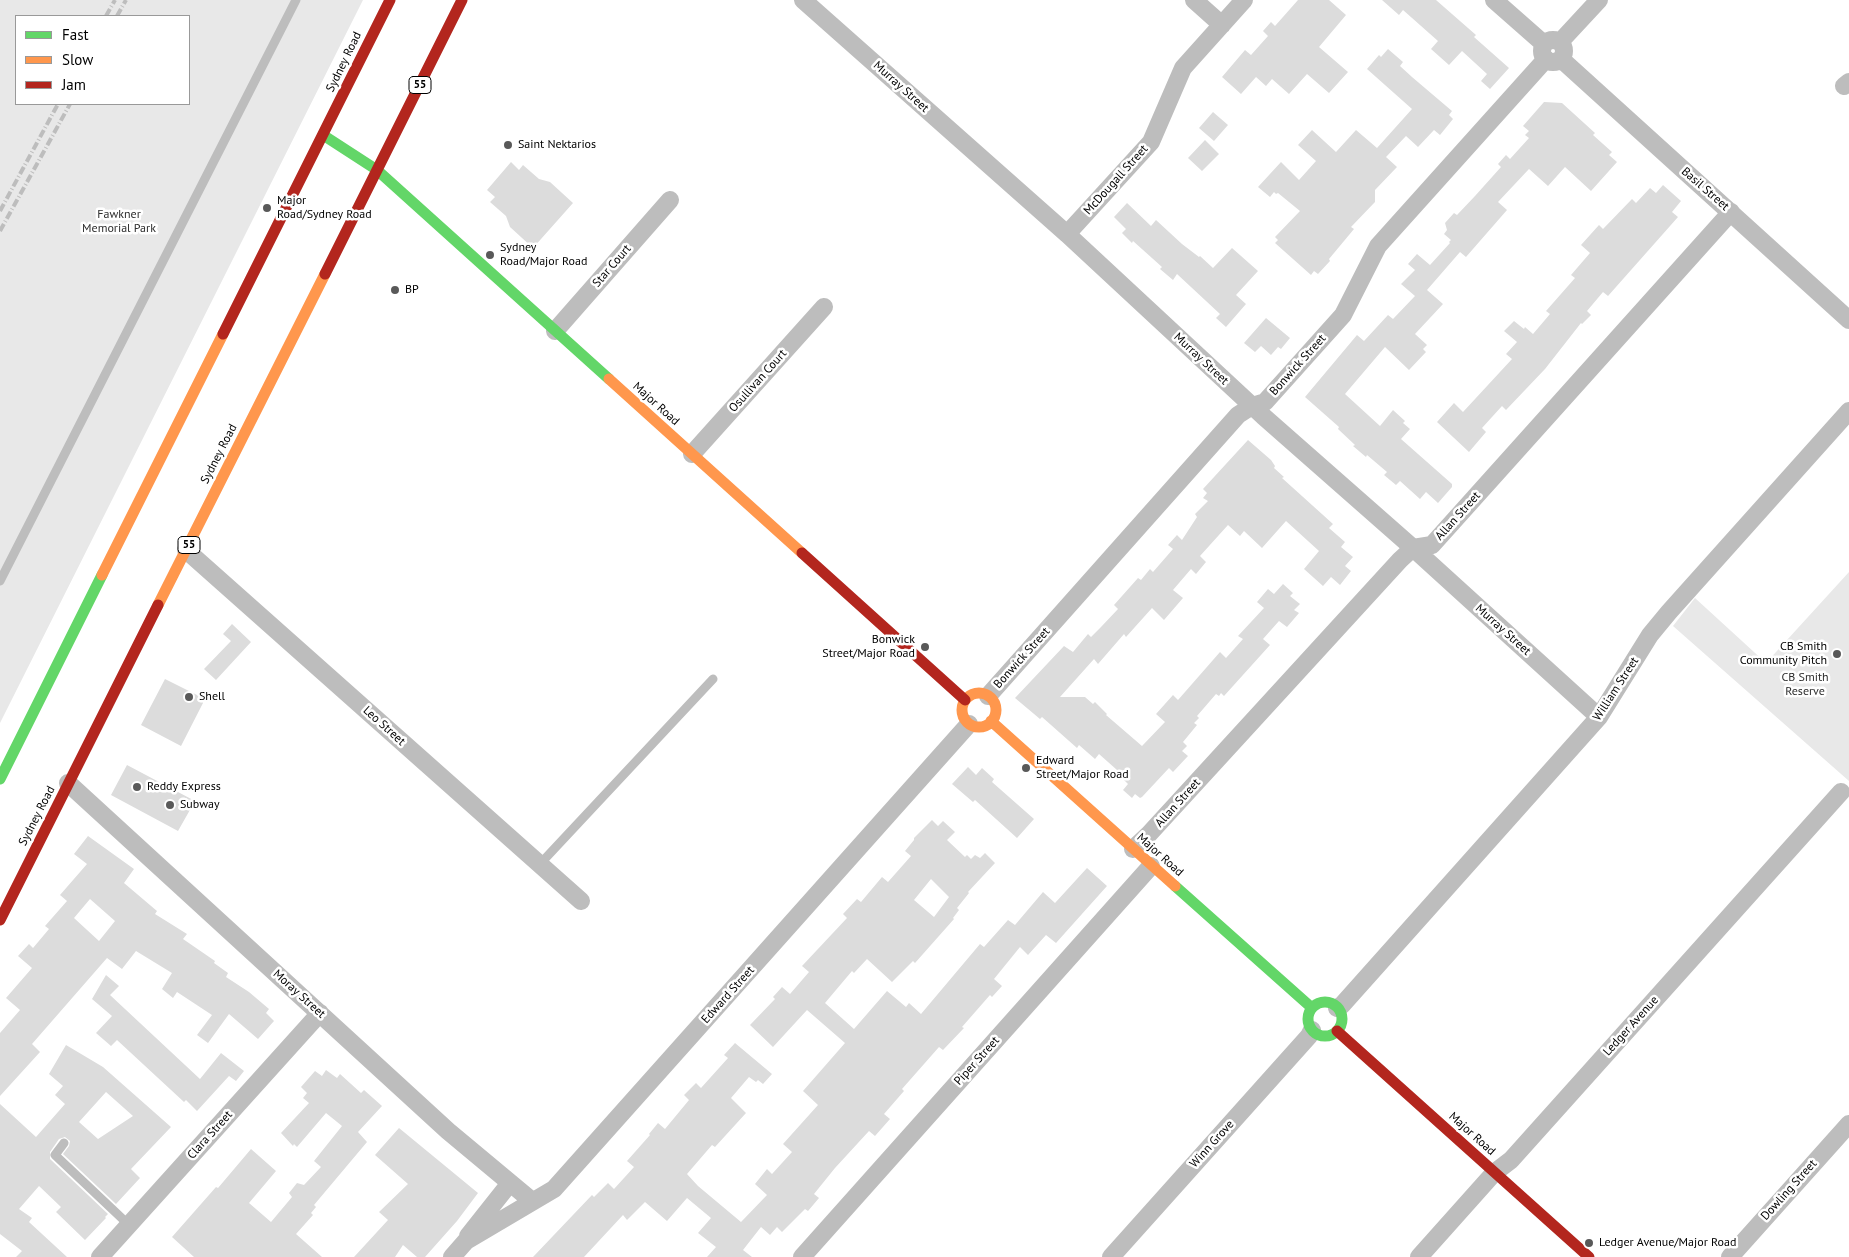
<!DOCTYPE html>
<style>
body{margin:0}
#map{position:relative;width:1849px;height:1257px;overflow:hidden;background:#fff;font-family:"PT Sans",sans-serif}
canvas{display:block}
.legend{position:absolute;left:15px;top:15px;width:175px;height:90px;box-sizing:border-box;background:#fff;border:1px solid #999;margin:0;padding:6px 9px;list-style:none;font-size:15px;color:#000}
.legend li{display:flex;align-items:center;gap:10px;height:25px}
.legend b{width:25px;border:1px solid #999}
</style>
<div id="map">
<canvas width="1849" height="1257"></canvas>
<ul class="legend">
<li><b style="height:6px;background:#63d668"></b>Fast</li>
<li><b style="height:6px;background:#ff974d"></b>Slow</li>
<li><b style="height:6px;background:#b3261e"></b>Jam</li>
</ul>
</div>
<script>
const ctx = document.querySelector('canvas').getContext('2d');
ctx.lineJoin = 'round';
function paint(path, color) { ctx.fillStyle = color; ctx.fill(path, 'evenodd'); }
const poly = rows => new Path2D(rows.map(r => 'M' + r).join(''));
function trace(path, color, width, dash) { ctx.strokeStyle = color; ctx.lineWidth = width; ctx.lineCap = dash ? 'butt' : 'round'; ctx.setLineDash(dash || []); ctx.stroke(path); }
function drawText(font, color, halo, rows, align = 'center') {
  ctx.font = font + ' "PT Sans",sans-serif'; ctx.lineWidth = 5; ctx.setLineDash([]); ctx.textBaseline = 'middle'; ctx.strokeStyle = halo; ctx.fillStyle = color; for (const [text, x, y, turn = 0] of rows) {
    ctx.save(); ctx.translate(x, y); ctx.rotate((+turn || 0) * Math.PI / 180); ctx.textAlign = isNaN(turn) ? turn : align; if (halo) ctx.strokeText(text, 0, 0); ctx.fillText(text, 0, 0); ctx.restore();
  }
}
paint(poly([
 [0,0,363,0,0,723],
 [16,16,189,16,189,104,16,104],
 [1849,572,1849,781,1673,626,1695,598,1766,663]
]), '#e8e8e8');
paint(poly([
 [1298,0,1329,0,1346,15,1319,47,1348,72,1329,93,1307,74,1289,94,1272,79,1266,86,1256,77,1241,94,1222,77,1245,50,1251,55,1268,36,1263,31,1271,22,1275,26],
 [1382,0,1436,0,1476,35,1474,37,1509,68,1490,89,1481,81,1487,74,1462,51,1449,65,1431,49,1438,41,1403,10,1399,15],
 [1388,49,1403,62,1400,66,1412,77,1452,111,1449,115,1453,119,1440,135,1434,130,1418,147,1406,136,1386,157,1397,167,1375,190,1375,202,1351,227,1354,229,1329,259,1330,261,1318,274,1314,271,1311,275,1275,243,1278,240,1275,237,1300,211,1278,193,1276,194,1274,192,1270,197,1258,187,1281,162,1299,180,1316,161,1298,145,1312,130,1336,152,1356,130,1377,148,1412,109,1367,69,1379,55,1381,57],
 [1544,102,1562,103,1595,133,1593,135,1612,152,1609,155,1617,162,1591,191,1565,167,1548,186,1529,169,1498,202,1507,210,1466,257,1460,252,1427,290,1443,304,1415,334,1427,345,1423,349,1426,352,1409,370,1385,347,1345,394,1380,426,1393,410,1405,421,1403,423,1410,429,1401,439,1452,484,1452,487,1438,503,1426,492,1420,499,1400,481,1396,485,1384,475,1387,472,1367,455,1366,457,1353,446,1355,445,1338,429,1339,427,1305,397,1357,335,1364,341,1388,315,1393,319,1415,296,1401,284,1415,270,1408,264,1417,254,1430,265,1450,243,1449,242,1451,240,1444,234,1447,230,1445,223,1454,213,1457,215,1475,196,1501,167,1498,164,1506,155,1510,159,1529,138,1525,135,1529,131,1523,126],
 [1213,112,1228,125,1214,141,1199,128],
 [1205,140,1219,154,1202,171,1188,158],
 [511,162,519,170,523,165,539,179,550,182,573,203,533,248,510,227,506,216,490,202,495,197,487,190],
 [1663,185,1681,201,1672,212,1678,217,1608,296,1603,292,1587,311,1591,315,1582,324,1581,323,1545,369,1506,410,1502,406,1482,428,1486,432,1469,452,1437,422,1454,403,1463,412,1512,359,1506,354,1517,342,1504,331,1514,321,1524,329,1525,327,1533,334,1550,314,1546,311,1575,278,1571,275,1590,253,1581,245,1599,225,1603,229,1632,199,1636,203,1650,188,1656,193],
 [1127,203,1151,226,1156,220,1182,244,1199,257,1200,256,1213,268,1232,248,1258,271,1236,295,1246,304,1226,327,1216,318,1220,314,1177,274,1173,280,1160,269,1162,267,1133,241,1132,243,1122,233,1126,229,1114,217],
 [1266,318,1290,338,1281,349,1278,347,1271,355,1261,346,1255,352,1244,343],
 [1248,440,1271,460,1275,466,1274,468,1284,477,1282,478,1333,524,1329,528,1345,542,1341,547,1353,557,1345,566,1351,571,1340,585,1331,577,1323,586,1304,569,1319,551,1286,521,1262,548,1244,531,1240,536,1228,525,1200,556,1206,562,1196,574,1191,569,1173,590,1183,598,1164,620,1152,608,1126,637,1124,634,1098,664,1094,659,1060,697,1085,697,1093,704,1095,702,1107,714,1106,715,1142,746,1165,722,1156,714,1173,695,1178,700,1220,652,1226,658,1243,639,1238,636,1264,608,1257,602,1268,589,1274,594,1283,584,1293,593,1290,596,1300,604,1294,610,1299,613,1287,627,1279,621,1263,639,1270,645,1224,696,1221,693,1219,696,1216,694,1197,716,1199,718,1194,723,1197,725,1183,742,1187,746,1182,751,1188,756,1173,772,1169,768,1142,797,1140,798,1135,794,1132,798,1123,790,1128,784,1124,780,1126,778,1099,754,1095,759,1079,745,1077,748,1042,717,1040,719,1015,698,1064,646,1073,652,1088,634,1091,637,1101,627,1118,609,1114,605,1138,578,1141,580,1150,569,1153,572,1173,549,1168,545,1177,535,1182,540,1197,517,1195,514,1208,501,1203,498,1207,493,1203,489],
 [232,624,251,642,216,680,204,669,231,641,223,634],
 [165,679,203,698,203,703,181,746,141,725],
 [127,765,195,801,178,831,111,795],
 [968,767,976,775,982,768,994,779,992,782,1034,819,1017,838,975,800,973,802,952,784],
 [932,820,938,826,943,821,955,832,947,840,965,857,967,855,971,859,975,855,980,858,985,853,995,863,968,892,969,893,957,908,959,910,953,918,954,919,915,963,913,961,892,982,867,959,854,973,852,971,825,1003,854,1029,887,991,906,1007,909,1003,921,1014,980,944,984,947,1008,920,1015,925,1043,892,1055,903,1087,868,1107,886,1056,943,1046,935,1028,955,1020,947,994,979,1002,986,992,997,990,995,962,1027,964,1028,943,1050,939,1047,902,1089,904,1091,884,1114,890,1119,875,1136,869,1131,835,1168,814,1194,819,1198,808,1211,805,1209,782,1232,777,1227,770,1235,761,1227,743,1250,752,1257,707,1257,716,1247,698,1233,711,1218,687,1198,667,1221,645,1202,627,1220,623,1215,584,1257,533,1257,592,1195,594,1197,608,1183,614,1189,634,1167,627,1161,650,1135,649,1134,658,1123,665,1129,689,1100,684,1095,696,1083,701,1088,728,1058,724,1055,735,1043,772,1074,763,1084,758,1080,756,1082,749,1077,731,1098,746,1113,715,1147,712,1145,687,1174,698,1186,741,1222,767,1195,755,1184,767,1169,772,1174,792,1152,783,1144,818,1105,803,1091,845,1043,807,1010,773,1047,750,1025,775,999,773,997,782,987,790,994,809,972,802,966,847,918,843,914,857,899,861,902,882,877,888,882,911,856,905,851,914,840,914,838],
 [931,879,949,897,934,917,914,900],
 [88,836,134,869,124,883,157,911,155,914,187,934,183,939,215,961,214,963,228,973,226,977,249,992,269,1009,266,1013,274,1021,258,1039,229,1014,208,1043,197,1035,212,1015,177,992,173,998,162,989,172,973,136,951,122,969,107,958,32,1044,40,1052,0,1096,0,1033,20,1010,6,998,32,968,18,956,29,944,33,948,49,929,45,926,67,901,60,895,87,864,74,854],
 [90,899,115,921,99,941,74,918],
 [106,975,119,986,110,995,200,1079,221,1053,244,1071,236,1081,229,1076,197,1111,186,1100,184,1102,117,1040,111,1046,96,1033,112,1016,92,999],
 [66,1045,103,1067,171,1127,131,1169,140,1178,116,1204,63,1154,69,1146,70,1141,65,1137,59,1139,50,1152,50,1159,108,1214,105,1217,106,1218,85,1240,56,1212,61,1207,39,1186,19,1209,32,1218,29,1222,67,1257,16,1257,22,1251,0,1234,0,1104,36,1137,65,1104,55,1095,63,1086,49,1074],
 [106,1092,133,1116,98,1139,79,1122],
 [326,1070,337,1078,340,1074,361,1093,364,1090,382,1106,358,1132,367,1142,314,1205,316,1207,311,1213,313,1215,296,1234,322,1257,194,1257,172,1237,216,1187,218,1188,251,1149,276,1171,249,1203,271,1222,292,1197,289,1193,297,1183,304,1185,321,1167,314,1161,342,1126,326,1113,297,1147,294,1144,293,1146,281,1133,309,1103,303,1098,307,1093,301,1087,315,1071,322,1076],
 [399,1128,478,1193,457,1221,425,1257,417,1257,403,1245,395,1257,354,1257,388,1220,379,1212,408,1184,375,1155]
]), '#dcdcdc');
trace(poly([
 [0,581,296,0],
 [540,864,713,679],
 [64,1143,55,1155,129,1225]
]), '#bdbdbd', 9);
trace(poly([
 [803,0,1067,234,1263,416,1413,548,1599,717],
 [1194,0,1222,25],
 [1494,0,1544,44],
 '1542 51a11 11 0 1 1 22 0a11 11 0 1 1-22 0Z',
 [1560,42,1599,0],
 [1561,59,1849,320],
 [1844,86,1849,82],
 [1067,234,1151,142,1183,68,1244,0],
 [555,331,670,200],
 [692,454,824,307],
 [186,550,581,901],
 [988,696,1238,415,1252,406,1265,402,1343,315,1378,246,1546,59],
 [68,783,448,1131,532,1201],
 [1133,849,1149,834,1400,560,1413,548,1432,545,1731,212],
 [1337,1008,1342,1005,1599,717,1650,635,1669,612,1849,411],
 [468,1236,510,1183],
 [100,1257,320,1013],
 [452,1257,466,1241,554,1189,969,724],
 [802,1257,1151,866],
 [1111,1257,1309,1036,1312,1030],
 [1419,1257,1494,1173,1511,1160,1841,792],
 [1730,1257,1849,1124]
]), '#bdbdbd', 18);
trace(poly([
 [323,135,377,170,609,379],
 [0,779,102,575],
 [1175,886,1312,1008],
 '1308 1019a17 17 0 1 1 34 0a17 17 0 1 1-34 0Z'
]), '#63d668', 11);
trace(poly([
 [609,379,802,553],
 [102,575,223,334],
 [158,605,325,274],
 '962 710a17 17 0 1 1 34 0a17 17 0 1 1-34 0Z',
 [991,721,1175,886]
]), '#ff974d', 11);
trace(poly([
 [325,274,462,0],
 [223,334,390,0],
 [802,553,965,700],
 [0,920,158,605],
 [1337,1031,1589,1257]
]), '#b3261e', 11);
trace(poly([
 [106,16,115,0],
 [117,16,126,0],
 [0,211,58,104],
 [0,231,70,104]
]), '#bdbdbd', 4, [8, 2.5, 1, 2.5]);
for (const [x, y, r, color] of [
 [508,145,5,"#595959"],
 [267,208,5,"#595959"],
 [490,255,5,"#595959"],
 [395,290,5,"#595959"],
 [925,647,5,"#595959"],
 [1837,654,5,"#595959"],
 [189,697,5,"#595959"],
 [1026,768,5,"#595959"],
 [137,787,5,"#595959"],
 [170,805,5,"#595959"],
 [1589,1243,5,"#595959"]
]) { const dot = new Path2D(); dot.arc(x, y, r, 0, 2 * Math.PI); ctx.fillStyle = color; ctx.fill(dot); trace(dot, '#fff', 2); }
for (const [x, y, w] of [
 [420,85,22],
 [189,545,22]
]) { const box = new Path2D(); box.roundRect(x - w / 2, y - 8.5, w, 17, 4); ctx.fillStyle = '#fff'; ctx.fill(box); trace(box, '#000', 1); }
drawText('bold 11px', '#000', null, [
 ["55",420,85],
 ["55",189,545]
]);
drawText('12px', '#000', '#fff', [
 ["Sydney Road",344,62,-64],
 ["Murray Street",901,87,42],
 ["McDougall Street",1116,180,-48],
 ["Basil Street",1705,189,41],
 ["Star Court",612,266,-49],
 ["Murray Street",1201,359,43],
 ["Bonwick Street",1298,365,-48],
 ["Osullivan Court",758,381,-48],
 ["Major Road",656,404,42],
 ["Sydney Road",219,454,-63],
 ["Allan Street",1458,516,-48],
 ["Murray Street",1503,630,42],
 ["Bonwick Street",1022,658,-48],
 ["William Street",1616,689,-57],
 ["Leo Street",384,726,42],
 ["Allan Street",1178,803,-48],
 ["Sydney Road",37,816,-63],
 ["Major Road",1160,855,42],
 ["Moray Street",299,994,42],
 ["Edward Street",728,995,-48],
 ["Ledger Avenue",1631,1026,-48],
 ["Piper Street",977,1061,-48],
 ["Major Road",1472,1134,42],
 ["Clara Street",210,1135,-48],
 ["Winn Grove",1212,1144,-48],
 ["Dowling Street",1789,1190,-48]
]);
drawText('12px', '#000', '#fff', [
 ["Saint Nektarios",518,145],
 ["Major",277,201],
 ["Road/Sydney Road",277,215],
 ["Sydney",500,248],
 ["Road/Major Road",500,262],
 ["BP",405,290],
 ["Bonwick",915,640,"right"],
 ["Street/Major Road",915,654,"right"],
 ["CB Smith",1827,647,"right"],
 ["Community Pitch",1827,661,"right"],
 ["Shell",199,697],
 ["Edward",1036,761],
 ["Street/Major Road",1036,775],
 ["Reddy Express",147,787],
 ["Subway",180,805],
 ["Ledger Avenue/Major Road",1599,1243]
], 'left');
drawText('12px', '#2d2d2d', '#fff', [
 ["Fawkner",119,215],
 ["Memorial Park",119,229],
 ["CB Smith",1805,678],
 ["Reserve",1805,692]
]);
</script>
